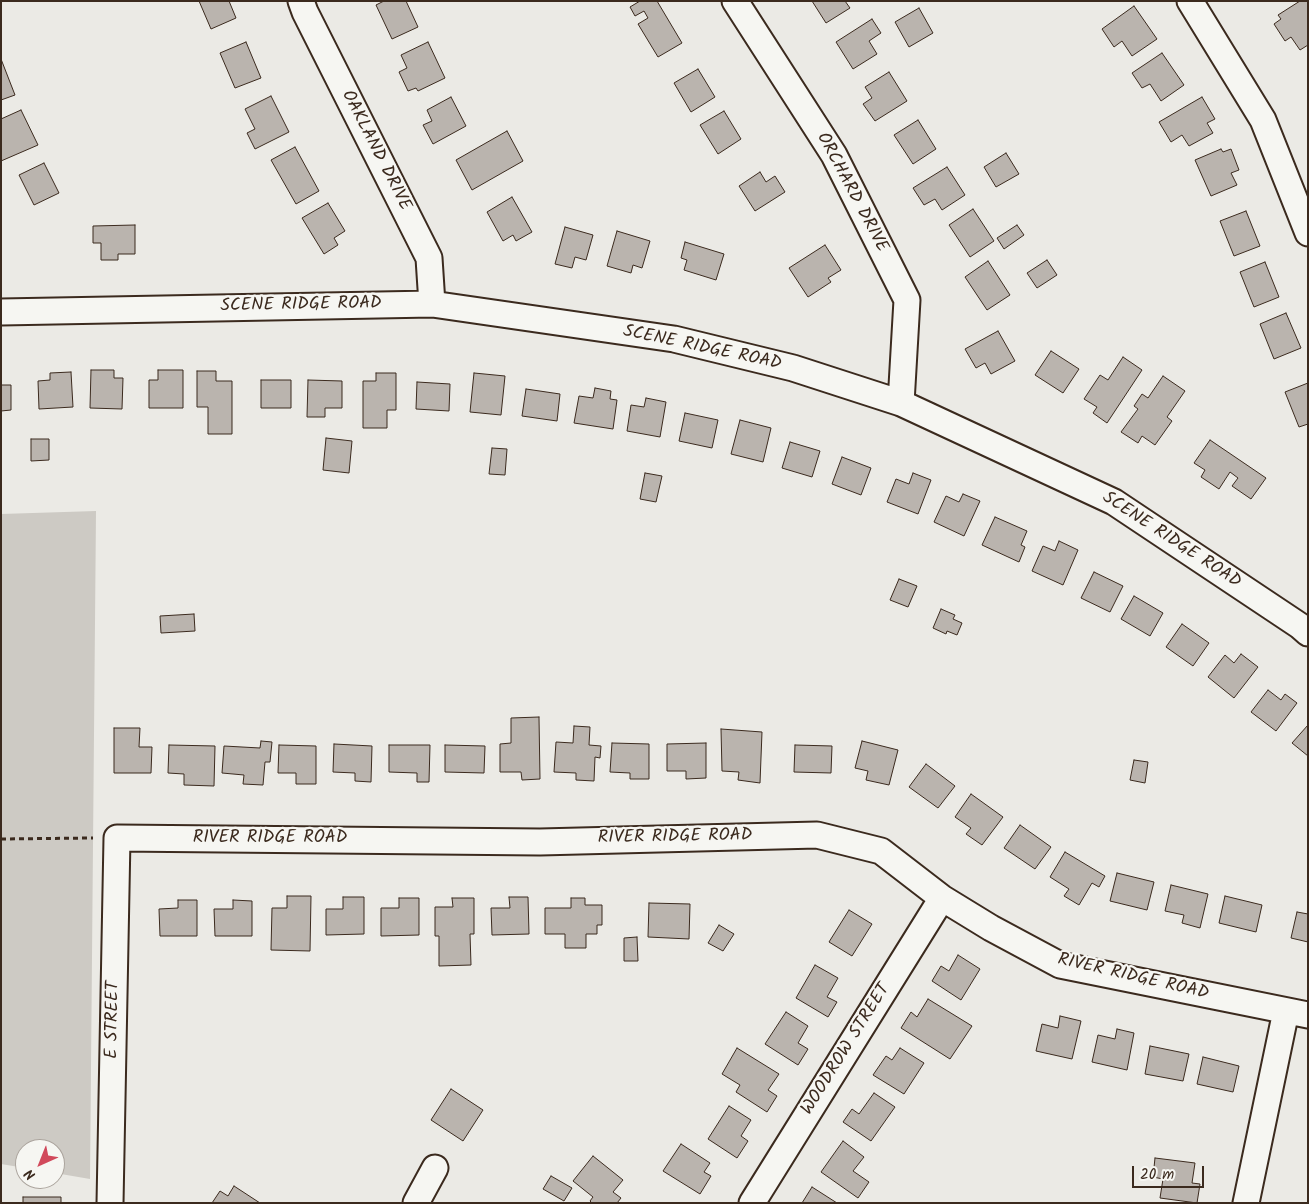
<!DOCTYPE html>
<style>
body{margin:0}
#map{position:relative;width:1309px;height:1204px;overflow:hidden;background:#ebeae5;font-family:Kalam,sans-serif}
canvas{display:block}
.frame{position:absolute;inset:0;border:2px solid #3b2a1e;pointer-events:none}
.north{position:absolute;left:15px;top:1139px;width:50px;height:50px;box-sizing:border-box;background:#f6f6f2;border:1px solid #aba49d;border-radius:50%;rotate:224deg;font-size:14px;font-weight:700;line-height:20px;text-align:center;color:#3b2a1e}
.north::after{content:'';display:block;margin:auto;width:18px;height:22px;background:#d1495b;clip-path:polygon(50% 0,100% 100%,50% 72%,0 100%)}
.scale{position:absolute;left:1132px;top:1166px;width:72px;height:22px;box-sizing:border-box;border:2px solid #3b2a1e;border-top:0;padding-left:6px;font-size:15px;line-height:18px;white-space:nowrap;color:#3b2a1e;-webkit-text-stroke:4px #f6f6f2;paint-order:stroke}
</style>
<div id="map">
<canvas width="1309" height="1204"></canvas>
<div class="frame"></div>
<div class="north">N</div>
<div class="scale">20 m</div>
</div>
<script>
const ctx = document.querySelector('canvas').getContext('2d');
ctx.lineJoin = 'round';
function paint(path, color) { ctx.fillStyle = color; ctx.fill(path, 'evenodd'); }
const poly = rows => new Path2D(rows.map(r => 'M' + r).join(''));
function trace(path, color, width, dash) { ctx.strokeStyle = color; ctx.lineWidth = width; ctx.lineCap = dash ? 'butt' : 'round'; ctx.setLineDash(dash || []); ctx.stroke(path); }
function drawText(font, color, halo, rows, align = 'center') {
  ctx.font = font + ' Kalam,sans-serif'; ctx.lineWidth = 4.5; ctx.setLineDash([]); ctx.textBaseline = 'middle'; ctx.strokeStyle = halo; ctx.fillStyle = color; for (const [text, x, y, turn = 0] of rows) {
    ctx.save(); ctx.translate(x, y); ctx.rotate((+turn || 0) * Math.PI / 180); ctx.textAlign = isNaN(turn) ? turn : align; if (halo) ctx.strokeText(text, 0, 0); ctx.fillText(text, 0, 0); ctx.restore();
  }
}
paint(poly([
 [96,511,90,1179,55,1173,55,1149,25,1149,25,1168,1,1164,1,514]
]), '#cdcac4');
const building = poly([
 [199,1,229,1,236,18,211,29,199,1],
 [384,1,406,1,418,27,392,39,376,5,384,1],
 [640,1,657,1,682,43,658,57,638,24,648,18,644,11,635,16,630,7,640,1],
 [812,1,845,1,850,8,826,23,812,1],
 [1300,1,1308,1,1308,45,1300,50,1291,37,1285,41,1274,24,1281,19,1278,15,1300,1],
 [1134,6,1157,39,1132,56,1122,41,1114,47,1102,29,1134,6],
 [919,8,933,33,909,47,895,22,919,8],
 [872,19,881,33,869,41,877,54,853,69,836,42,872,19],
 [246,42,261,78,235,88,220,53,246,42],
 [428,42,445,78,418,91,416,88,408,91,399,72,407,68,401,55,428,42],
 [1162,53,1184,85,1161,101,1150,84,1142,88,1132,73,1162,53],
 [1,59,15,95,1,100,1,59],
 [698,69,715,97,691,112,674,83,698,69],
 [889,72,907,101,875,121,863,104,872,98,865,87,889,72],
 [271,96,289,132,255,149,247,133,255,129,245,109,271,96],
 [451,97,466,126,433,144,423,125,432,121,427,110,451,97],
 [1202,97,1215,119,1207,123,1213,133,1189,146,1182,135,1171,142,1159,122,1202,97],
 [21,110,38,145,1,161,1,119,21,110],
 [724,111,741,139,718,154,700,125,724,111],
 [918,120,936,149,913,164,894,135,918,120],
 [507,131,523,161,472,190,456,160,507,131],
 [295,147,319,191,296,204,271,160,295,147],
 [1221,149,1223,152,1231,149,1239,170,1231,173,1237,185,1211,196,1195,160,1221,149],
 [1006,153,1019,174,996,187,984,167,1006,153],
 [44,163,59,193,34,205,19,175,44,163],
 [947,167,965,195,942,210,935,199,924,205,913,188,947,167],
 [760,172,766,182,775,176,785,192,755,211,739,186,760,172],
 [512,197,532,232,516,241,513,235,503,241,487,212,512,197],
 [328,203,345,231,334,238,338,245,324,254,302,218,328,203],
 [973,209,994,241,970,257,949,225,973,209],
 [1246,211,1260,246,1234,256,1220,221,1246,211],
 [135,225,135,254,118,254,118,260,101,260,101,243,93,243,93,226,135,225],
 [1017,225,1024,235,1004,249,997,238,1017,225],
 [565,227,593,235,586,260,575,257,572,268,555,264,565,227],
 [617,231,650,241,642,268,633,265,631,273,607,266,617,231],
 [685,242,724,254,716,280,684,270,687,260,681,258,685,242],
 [825,245,841,270,828,278,831,282,808,297,789,268,825,245],
 [1047,260,1057,275,1037,288,1027,273,1047,260],
 [988,261,1010,295,987,310,965,277,988,261],
 [1265,262,1279,297,1254,307,1240,272,1265,262],
 [1286,313,1301,348,1274,359,1260,324,1286,313],
 [998,331,1015,361,991,374,985,363,976,368,965,349,998,331],
 [1051,351,1079,369,1063,393,1035,375,1051,351],
 [1123,357,1142,370,1107,423,1093,413,1097,407,1084,399,1100,375,1108,380,1123,357],
 [91,370,114,370,114,378,123,378,122,409,90,408,91,370],
 [158,370,183,370,183,408,149,408,149,380,158,380,158,370],
 [197,371,216,371,216,381,232,381,232,434,208,434,208,407,197,407,197,371],
 [71,372,73,407,39,409,38,381,50,380,50,373,71,372],
 [376,373,396,373,396,410,387,410,387,428,363,428,363,381,376,381,376,373],
 [474,373,505,376,501,415,470,412,474,373],
 [1163,376,1185,391,1167,417,1172,421,1155,445,1142,436,1138,443,1121,432,1138,409,1134,406,1142,394,1148,398,1163,376],
 [261,380,291,380,291,408,261,408,261,380],
 [308,380,342,381,342,408,325,408,325,417,307,417,308,380],
 [417,382,450,384,449,411,416,409,417,382],
 [1308,383,1308,424,1299,427,1285,392,1308,383],
 [1,385,11,385,11,410,1,411,1,385],
 [595,388,611,391,610,399,617,400,613,429,574,423,579,396,593,398,595,388],
 [526,389,560,394,557,421,522,416,526,389],
 [646,398,666,402,660,437,627,431,631,405,644,407,646,398],
 [685,413,718,420,712,448,679,441,685,413],
 [740,420,771,428,763,462,731,454,740,420],
 [326,438,352,441,349,473,323,470,326,438],
 [31,439,49,439,49,460,31,461,31,439],
 [1210,440,1266,478,1251,499,1232,486,1238,478,1230,472,1219,489,1201,477,1205,470,1194,463,1210,440],
 [790,442,820,451,812,477,782,468,790,442],
 [492,448,507,449,505,475,489,474,492,448],
 [842,457,871,468,861,495,832,484,842,457],
 [645,473,662,476,656,502,640,499,645,473],
 [913,473,931,480,918,514,887,502,896,479,909,484,913,473],
 [963,494,980,501,964,536,934,522,946,496,959,502,963,494],
 [995,517,1027,531,1021,545,1025,547,1019,562,982,545,995,517],
 [1059,541,1078,550,1063,585,1032,571,1043,546,1055,551,1059,541],
 [1094,572,1123,586,1110,612,1081,598,1094,572],
 [899,579,917,586,908,607,890,600,899,579],
 [1134,596,1163,613,1150,636,1121,619,1134,596],
 [941,609,955,615,953,619,962,623,957,635,947,631,946,634,933,628,941,609],
 [194,614,195,631,161,633,160,616,194,614],
 [1182,624,1209,643,1193,666,1166,647,1182,624],
 [1241,654,1258,667,1234,698,1208,677,1225,655,1234,663,1241,654],
 [1268,690,1281,700,1285,694,1297,703,1276,731,1251,712,1268,690],
 [539,717,540,779,522,780,521,772,500,772,500,744,511,743,511,718,539,717],
 [1308,725,1308,756,1292,743,1308,725],
 [574,726,590,727,589,745,601,746,600,758,595,757,594,781,576,780,576,773,554,772,556,742,573,743,574,726],
 [114,728,140,728,139,747,152,747,151,773,114,773,114,728],
 [721,729,762,732,760,783,738,780,739,772,722,771,721,729],
 [261,741,272,742,270,762,265,762,263,785,243,784,244,775,222,773,224,746,260,748,261,741],
 [862,741,898,750,889,785,866,780,868,771,855,768,862,741],
 [612,743,649,744,649,779,630,779,630,773,610,772,612,743],
 [706,743,706,778,686,779,686,771,667,771,667,744,706,743],
 [334,744,372,746,371,782,355,781,355,773,333,772,334,744],
 [169,745,215,746,214,786,184,785,184,774,168,773,169,745],
 [279,745,316,746,316,784,296,784,296,773,278,773,279,745],
 [389,745,430,745,429,782,417,782,417,773,389,772,389,745],
 [445,745,485,746,484,773,445,772,445,745],
 [795,745,832,746,831,773,794,772,795,745],
 [1134,760,1148,762,1145,783,1130,780,1134,760],
 [926,764,955,786,938,808,909,787,926,764],
 [971,794,1003,817,982,845,966,834,971,828,955,817,971,794],
 [1020,825,1051,847,1035,869,1004,848,1020,825],
 [1065,852,1105,876,1099,887,1092,883,1079,905,1064,896,1069,889,1050,877,1065,852],
 [1117,873,1154,882,1147,910,1110,901,1117,873],
 [1171,885,1208,894,1200,928,1182,923,1184,915,1165,911,1171,885],
 [287,896,311,896,310,951,271,950,272,908,287,908,287,896],
 [1225,896,1262,905,1256,932,1219,923,1225,896],
 [343,897,364,897,364,934,326,935,326,909,343,909,343,897],
 [509,897,528,897,529,934,492,935,491,908,510,908,509,897],
 [399,898,419,898,419,935,381,936,381,908,399,908,399,898],
 [452,898,474,898,474,934,470,934,471,965,439,966,439,936,435,936,435,907,453,907,452,898],
 [571,898,585,898,585,905,602,905,602,925,597,925,597,934,586,934,586,948,565,948,565,934,545,934,545,908,571,908,571,898],
 [178,900,197,900,197,936,160,936,159,909,178,908,178,900],
 [233,900,252,901,252,936,215,936,214,909,233,909,233,900],
 [649,903,690,904,689,939,648,937,649,903],
 [849,910,872,924,852,956,829,942,849,910],
 [1297,912,1308,914,1308,942,1291,938,1297,912],
 [719,925,734,934,723,951,708,943,719,925],
 [637,937,638,961,624,961,624,938,637,937],
 [958,955,980,969,961,1000,932,981,941,966,949,971,958,955],
 [815,965,838,978,827,997,837,1002,828,1017,796,998,815,965],
 [928,999,972,1026,950,1059,901,1028,911,1012,917,1017,928,999],
 [786,1012,808,1026,798,1043,808,1049,798,1065,765,1044,786,1012],
 [1060,1016,1081,1021,1072,1059,1036,1051,1042,1024,1058,1028,1060,1016],
 [1117,1029,1134,1033,1127,1070,1092,1062,1098,1035,1115,1039,1117,1029],
 [1150,1046,1189,1054,1183,1081,1145,1074,1150,1046],
 [737,1048,779,1074,768,1090,777,1096,767,1112,736,1092,740,1085,722,1074,737,1048],
 [900,1048,924,1063,904,1094,873,1075,886,1056,892,1060,900,1048],
 [1203,1057,1239,1066,1233,1092,1197,1084,1203,1057],
 [451,1089,483,1110,463,1141,431,1120,451,1089],
 [874,1093,895,1107,871,1141,843,1122,852,1109,859,1114,874,1093],
 [729,1106,751,1120,741,1136,748,1141,737,1158,708,1139,729,1106],
 [843,1141,864,1157,853,1171,869,1182,858,1198,821,1172,843,1141],
 [681,1144,710,1163,704,1172,711,1176,700,1194,663,1171,681,1144],
 [593,1156,623,1180,613,1192,621,1198,617,1203,592,1203,590,1201,593,1197,573,1181,593,1156],
 [1155,1158,1195,1163,1192,1183,1200,1184,1197,1203,1160,1198,1163,1179,1153,1177,1155,1158],
 [551,1176,572,1188,564,1201,543,1189,551,1176],
 [234,1186,260,1203,212,1203,220,1191,228,1196,234,1186],
 [812,1187,837,1203,802,1203,812,1187],
 [23,1197,61,1197,61,1203,23,1203,23,1197]
]);
paint(building, '#bab4ae');
trace(building, '#3b2a1e', 1);
const minor = poly([
 [301,1,305,12,429,258,432,304],
 [735,1,834,155,907,300,901,403],
 [1190,1,1263,120,1308,233],
 [1,312,432,304,674,339,793,368,901,403,1114,502,1300,626,1308,633],
 [110,1203,117,838,540,842,817,835,881,851,942,898,991,928,1060,965,1308,1015],
 [416,1203,435,1168],
 [752,1203,942,898],
 [1246,1203,1286,1011]
]);
trace(minor, '#3b2a1e', 29);
trace(poly([
 [1,839,93,838]
]), '#3b2a1e', 3, [5, 4]);
trace(minor, '#f6f6f2', 25);
drawText('18px', '#3b2a1e', '#f6f6f2', [
 ["OAKLAND DRIVE",375,151,63],
 ["ORCHARD DRIVE",851,193,62],
 ["SCENE RIDGE ROAD",301,306,-1],
 ["SCENE RIDGE ROAD",702,349,12],
 ["SCENE RIDGE ROAD",1171,541,33],
 ["RIVER RIDGE ROAD",675,838,-1],
 ["RIVER RIDGE ROAD",270,839],
 ["RIVER RIDGE ROAD",1133,978,13],
 ["E STREET",114,1020,-89],
 ["WOODROW STREET",847,1050,-58]
]);
</script>
